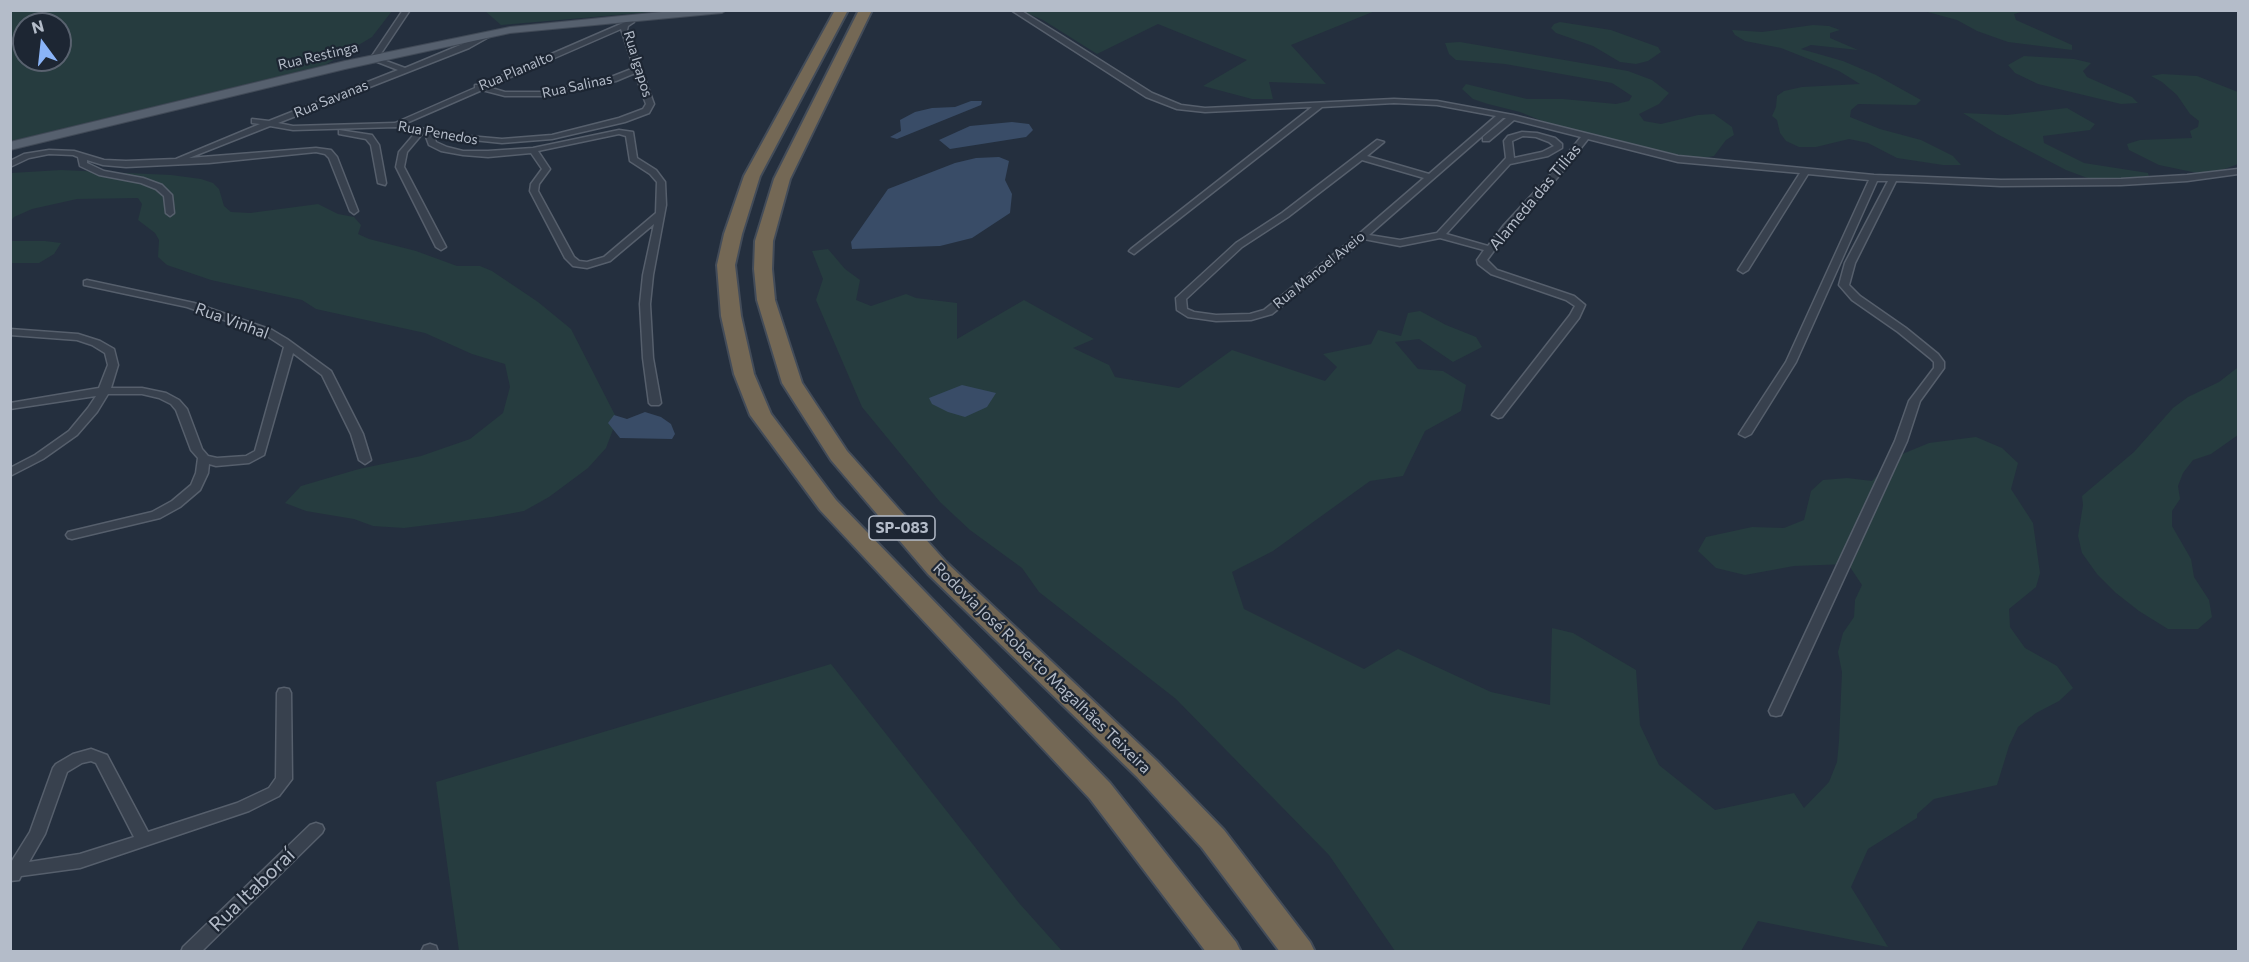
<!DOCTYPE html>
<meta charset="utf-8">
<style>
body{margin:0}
#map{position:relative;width:2249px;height:962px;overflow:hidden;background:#242f3e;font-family:Commissioner,sans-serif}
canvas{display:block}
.frame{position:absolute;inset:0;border:12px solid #b4bcc9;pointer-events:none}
.north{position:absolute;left:12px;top:12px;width:60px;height:60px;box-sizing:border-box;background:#1d2633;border:2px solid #59626f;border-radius:50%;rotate:345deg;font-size:16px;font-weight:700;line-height:24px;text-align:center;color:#b4bcc9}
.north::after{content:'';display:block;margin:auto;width:21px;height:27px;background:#8ab4f8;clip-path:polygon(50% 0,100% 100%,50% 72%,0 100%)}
</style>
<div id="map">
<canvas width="2249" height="962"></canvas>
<div class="frame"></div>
<div class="north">N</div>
</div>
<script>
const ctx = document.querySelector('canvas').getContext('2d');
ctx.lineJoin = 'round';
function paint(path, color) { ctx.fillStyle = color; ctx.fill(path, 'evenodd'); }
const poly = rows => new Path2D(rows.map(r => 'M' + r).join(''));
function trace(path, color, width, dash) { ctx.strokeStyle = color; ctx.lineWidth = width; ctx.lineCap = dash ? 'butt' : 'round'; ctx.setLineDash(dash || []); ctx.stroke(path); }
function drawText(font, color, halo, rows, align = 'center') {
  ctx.font = font + ' Commissioner,sans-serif'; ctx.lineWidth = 4.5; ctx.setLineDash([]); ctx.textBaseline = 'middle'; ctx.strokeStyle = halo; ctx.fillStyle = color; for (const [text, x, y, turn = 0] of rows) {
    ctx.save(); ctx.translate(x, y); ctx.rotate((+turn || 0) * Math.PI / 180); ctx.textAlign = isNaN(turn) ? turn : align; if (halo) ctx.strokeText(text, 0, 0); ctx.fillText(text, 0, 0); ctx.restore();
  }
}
paint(poly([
 [10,11,11,10,392,11,372,37,325,65,11,141],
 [24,24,60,24,60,60,24,60],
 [485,11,664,11,501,25],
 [1022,11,1375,10,1375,11,1291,45,1326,84,1269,82,1273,99,1252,99,1203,86,1247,60,1158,24,1097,54,1043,20],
 [1924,11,2024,11,2014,14,2016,20,2072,45,2072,50,2008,42,1977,31,1957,20],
 [1560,22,1611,30,1658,47,1661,52,1648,61,1636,64,1620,62,1593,46,1556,33,1551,28,1554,24],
 [1813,25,1829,26,1840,30,1830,33,1830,38,1858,50,1811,45,1801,49,1843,61,1876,75,1921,100,1916,105,1858,104,1851,110,1850,117,1880,129,1921,140,1953,156,1961,165,1943,165,1897,158,1868,143,1849,139,1816,147,1799,147,1786,141,1780,133,1777,120,1772,116,1776,107,1777,96,1784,91,1802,87,1860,84,1839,71,1781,48,1745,41,1735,35,1732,30,1762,32],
 [1460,42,1628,71,1652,80,1669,93,1659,104,1639,114,1644,121,1661,124,1698,115,1714,114,1732,127,1734,135,1726,140,1714,156,1697,159,1608,141,1547,123,1520,112,1488,104,1473,99,1462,89,1466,84,1527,99,1563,99,1616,104,1629,101,1632,96,1612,83,1505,64,1456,60,1449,54,1445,43],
 [2024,56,2074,59,2091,63,2083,71,2087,77,2132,97,2138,103,2121,104,2038,84,2015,73,2008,65],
 [2162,74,2197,76,2238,92,2238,164,2217,172,2202,174,2159,165,2129,150,2127,144,2140,140,2192,138,2190,131,2198,127,2199,121,2190,114,2177,95,2162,82,2151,76],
 [2067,108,2095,124,2090,130,2043,136,2044,143,2084,163,2148,173,2150,180,2114,183,2090,179,2066,170,1997,134,1963,113,2007,115],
 [61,170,171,175,201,179,213,183,219,189,224,206,231,212,250,213,318,204,338,214,354,217,361,225,358,234,369,239,416,251,457,266,480,266,492,271,538,302,571,329,617,419,606,448,588,468,549,497,524,511,492,517,404,528,373,526,354,519,306,511,285,503,301,486,359,469,421,456,470,439,503,413,510,387,505,364,472,354,425,333,316,309,302,300,211,280,167,265,158,257,159,240,155,233,138,220,142,204,138,198,77,199,32,209,14,217,11,221,11,173],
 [10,241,45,241,61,243,54,254,39,263,11,263],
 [828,249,845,269,860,280,856,300,871,306,906,294,916,298,957,303,957,339,1024,300,1094,339,1073,348,1109,365,1115,377,1179,388,1232,350,1325,381,1337,367,1323,354,1371,344,1378,330,1401,336,1408,313,1420,311,1446,325,1476,337,1482,347,1453,362,1419,339,1395,342,1418,369,1443,371,1466,385,1461,411,1425,431,1403,476,1370,481,1273,551,1232,572,1244,609,1364,669,1398,649,1491,692,1550,705,1552,628,1573,633,1636,670,1640,725,1659,765,1715,810,1794,793,1804,808,1829,782,1837,762,1839,741,1842,672,1838,652,1843,633,1854,617,1855,600,1862,585,1848,564,1794,566,1745,575,1716,568,1698,551,1706,537,1752,527,1784,528,1804,520,1811,491,1823,480,1847,478,1872,481,1895,457,1929,443,1976,437,2002,448,2018,463,2011,489,2033,523,2040,573,2036,587,2009,609,2010,627,2025,648,2057,666,2073,688,2059,701,2036,713,2018,727,2009,746,1997,785,1934,799,1917,814,1917,818,1868,849,1851,887,1888,947,1758,921,1741,951,1395,951,1329,855,1176,699,1039,592,1022,568,970,530,940,502,862,407,816,300,823,279,812,251],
 [2238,356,2238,435,2211,454,2193,460,2183,473,2178,486,2180,499,2172,511,2172,526,2191,559,2194,577,2209,600,2212,617,2198,629,2168,629,2139,611,2116,593,2097,574,2082,553,2078,536,2083,505,2082,496,2134,452,2173,408,2188,397,2219,382,2237,368,2237,357],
 [831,664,1019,903,1062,951,459,951,436,782]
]), '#263c3f');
paint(poly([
 [971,101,982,101,981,105,897,139,890,137,901,131,900,120,915,112,932,108,955,107],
 [1012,122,1029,124,1033,130,1026,137,950,149,939,140,970,126],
 [999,157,1009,161,1005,180,1012,194,1010,213,972,238,940,246,852,249,851,242,888,189,955,163,976,158],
 [962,385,996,393,987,407,965,417,948,412,932,404,929,398],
 [645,412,661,417,671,424,675,434,672,439,620,438,608,423,614,415,627,419]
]), '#394c67');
const street = poly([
 [403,10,410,10,378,58,405,68,489,33,494,34,469,48,278,123,293,126,395,123,475,88,475,85,480,85,623,23,631,20,634,22,628,26,627,30,654,104,649,113,625,122,552,139,502,143,434,136,436,142,447,147,463,151,488,151,533,148,619,130,633,132,637,158,656,170,665,182,666,205,653,275,650,304,653,358,661,403,659,405,651,405,649,403,643,358,640,304,643,275,654,224,610,261,587,268,573,266,565,258,530,191,531,184,542,169,531,153,488,157,463,155,441,151,429,145,425,134,423,133,407,152,404,167,446,247,441,250,436,247,396,167,399,152,416,132,396,127,293,130,270,126,189,158,316,148,331,150,337,157,358,211,354,214,350,211,329,158,325,154,316,152,209,163,126,167,103,165,87,160,87,163,104,171,143,178,162,185,172,195,174,213,170,216,166,213,164,196,156,189,141,183,99,175,80,166,78,157,73,155,49,154,29,158,10,167,10,161,24,154,49,150,74,151,104,160,126,161,176,159,260,124,252,123,252,119,269,121,398,70,370,59,403,10],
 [621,29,634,68,611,77,544,92,505,92,488,87,621,29],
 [635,73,646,104,643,109,619,118,552,135,502,139,446,134,404,124,482,90,505,96,544,96,616,81,635,73],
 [619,134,626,136,630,161,650,174,657,182,656,213,604,257,587,262,579,261,574,257,538,191,539,184,550,169,538,151,619,134],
 [1011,10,1020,10,1062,36,1152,93,1181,105,1205,108,1394,99,1437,101,1513,115,1678,156,1874,175,2001,180,2121,179,2187,175,2238,169,2238,174,2187,181,2121,185,2001,186,1896,181,1855,263,1849,285,1860,296,1906,328,1938,354,1944,362,1944,368,1920,401,1907,441,1783,711,1781,715,1776,716,1771,715,1769,711,1895,441,1909,401,1934,368,1934,362,1930,358,1898,332,1852,300,1839,285,1845,263,1888,181,1877,181,1796,362,1751,434,1745,437,1739,434,1786,362,1869,180,1808,174,1748,270,1743,273,1738,270,1800,173,1678,162,1588,139,1558,177,1510,229,1487,260,1497,270,1574,296,1585,305,1579,318,1502,417,1498,418,1492,415,1570,315,1575,306,1566,300,1491,274,1478,264,1477,260,1484,250,1440,238,1400,246,1364,239,1272,314,1251,320,1216,321,1188,317,1177,310,1176,298,1236,243,1282,213,1377,140,1384,142,1367,156,1429,174,1496,116,1437,105,1394,103,1322,107,1134,254,1129,251,1131,249,1312,107,1205,112,1177,109,1146,97,1011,10],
 [1503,118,1506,118,1483,137,1483,141,1489,141,1514,120,1581,137,1552,173,1504,225,1488,246,1446,234,1510,164,1548,156,1562,148,1562,144,1555,138,1537,133,1522,132,1508,136,1504,141,1506,158,1437,233,1400,240,1369,235,1503,118],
 [1523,136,1536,137,1549,142,1554,146,1542,152,1514,158,1512,141,1523,136],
 [1362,160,1424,178,1359,234,1264,310,1250,314,1216,315,1194,312,1187,309,1186,299,1242,247,1288,217,1362,160],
 [339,130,372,135,379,145,386,183,385,185,378,183,371,145,366,139,339,134,339,130],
 [87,280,194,303,272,330,287,339,331,371,363,434,371,460,365,464,359,460,351,434,322,375,293,353,264,455,249,463,216,466,209,464,208,473,200,490,180,507,160,518,72,539,68,538,66,535,68,532,152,512,172,501,191,485,196,473,198,458,191,450,176,410,171,404,159,398,142,394,108,394,97,412,77,435,43,459,10,476,10,468,35,455,69,431,88,408,96,396,10,409,10,403,99,388,108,365,105,353,92,345,77,340,10,335,10,329,78,334,100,341,114,349,118,365,111,388,142,388,166,393,179,400,187,409,202,449,208,456,217,458,246,456,255,451,284,347,264,334,187,307,84,285,84,281,87,280],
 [284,688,289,689,291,693,292,779,279,796,249,811,80,868,21,876,19,880,10,881,10,864,30,832,53,768,56,764,73,754,91,749,107,755,148,832,237,803,269,788,276,778,277,693,279,689,284,688],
 [91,761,96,763,134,837,80,854,29,862,45,834,67,772,82,763,91,761],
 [316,823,322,825,324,829,322,833,201,952,181,952,183,947,310,825,316,823],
 [430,944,436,946,438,952,421,952,424,946,430,944]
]);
const primary = poly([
 [682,10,727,10,722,13,510,33,345,69,10,150,10,142,345,61,510,27,682,10]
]);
const highway = poly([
 [835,10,848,10,760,176,742,234,735,265,741,316,754,374,771,414,836,500,1110,783,1236,942,1241,952,1206,952,1090,799,820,510,750,415,734,374,721,316,717,265,724,234,744,176,835,10],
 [859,10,872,10,790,179,773,241,772,269,775,300,802,383,847,451,946,562,1157,761,1224,830,1310,942,1315,952,1280,952,1202,848,1137,777,928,574,831,460,782,383,757,300,754,269,755,241,774,179,859,10]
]);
trace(street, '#565f6c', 3);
trace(primary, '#414a57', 2);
trace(highway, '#434c59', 4);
paint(street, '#38414e');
paint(primary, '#56606e');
paint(highway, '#746855');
drawText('14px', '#b4bcc9', '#1d2633', [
 ["Rua Restinga",318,56,-13],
 ["Rua Igapos",638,64,73],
 ["Rua Planalto",516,71,-23],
 ["Rua Salinas",577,86,-12],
 ["Rua Savanas",331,99,-22],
 ["Rua Penedos",438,133,10],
 ["Rua Manoel Aveio",1319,270,-39]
]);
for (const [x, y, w] of [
 [902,528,66]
]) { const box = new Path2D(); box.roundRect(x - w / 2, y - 12, w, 24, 4.5); ctx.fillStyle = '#1d2633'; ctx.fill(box); trace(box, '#b4bcc9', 1.5); }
drawText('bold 15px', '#b4bcc9', null, [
 ["SP-083",902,528]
]);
drawText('16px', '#b4bcc9', '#1d2633', [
 ["Alameda das Tilias",1535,197,-50],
 ["Rua Vinhal",232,321,20],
 ["Rodovia José Roberto Magalhães Teixeira",1042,668,44]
]);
drawText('20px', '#b4bcc9', '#1d2633', [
 ["Rua Itaboraí",252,890,-44]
]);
</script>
